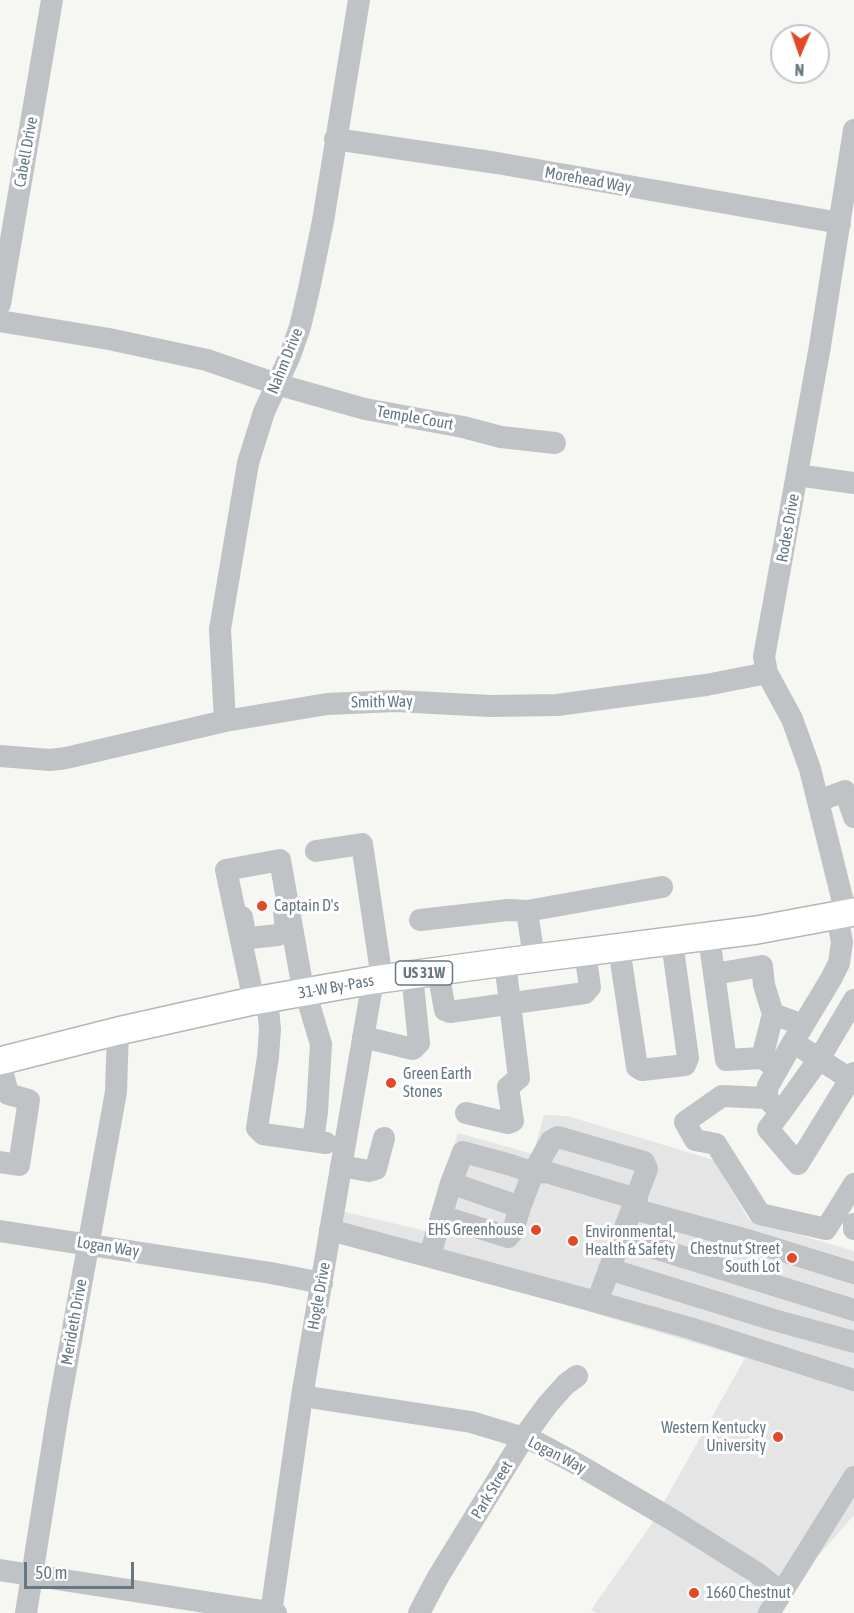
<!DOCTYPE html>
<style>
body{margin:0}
#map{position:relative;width:854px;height:1613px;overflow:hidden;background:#f6f6f3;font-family:"Asap Condensed",sans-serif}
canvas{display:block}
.north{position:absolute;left:770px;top:24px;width:60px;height:60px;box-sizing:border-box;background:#fff;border:2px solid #c1c9cd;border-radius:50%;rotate:182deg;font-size:16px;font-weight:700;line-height:24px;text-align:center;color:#657883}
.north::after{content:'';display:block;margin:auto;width:21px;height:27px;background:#e14928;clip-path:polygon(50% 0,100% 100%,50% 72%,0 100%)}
.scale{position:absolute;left:24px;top:1562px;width:110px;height:27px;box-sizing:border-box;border:3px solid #657883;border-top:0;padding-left:8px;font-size:18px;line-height:21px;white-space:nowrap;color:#657883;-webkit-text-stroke:4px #fff;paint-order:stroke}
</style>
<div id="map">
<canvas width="854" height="1613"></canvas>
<div class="north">N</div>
<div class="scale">50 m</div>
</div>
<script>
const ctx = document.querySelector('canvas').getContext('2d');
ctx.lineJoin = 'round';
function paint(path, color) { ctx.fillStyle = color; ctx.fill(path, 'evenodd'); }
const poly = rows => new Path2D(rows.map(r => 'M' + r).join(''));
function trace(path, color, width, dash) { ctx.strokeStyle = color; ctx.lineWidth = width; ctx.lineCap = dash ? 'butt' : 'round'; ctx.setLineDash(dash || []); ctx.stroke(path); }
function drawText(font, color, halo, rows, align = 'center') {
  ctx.font = font + ' "Asap Condensed",sans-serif'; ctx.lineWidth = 6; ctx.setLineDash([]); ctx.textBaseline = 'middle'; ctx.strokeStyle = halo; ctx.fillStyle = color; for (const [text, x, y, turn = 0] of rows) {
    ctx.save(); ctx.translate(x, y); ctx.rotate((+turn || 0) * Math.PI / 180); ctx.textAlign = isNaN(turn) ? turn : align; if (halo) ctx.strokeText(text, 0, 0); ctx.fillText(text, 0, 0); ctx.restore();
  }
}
paint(poly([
 [544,1115,567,1116,714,1160,749,1220,854,1251,854,1515,768,1613,597,1613,591,1610,651,1525,745,1358,335,1236,341,1211,426,1231,458,1133,533,1154]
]), '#e4e5e4');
const major = poly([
 [0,1061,118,1031,248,1002,305,992,373,980,505,962,757,930,854,912]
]);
trace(major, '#b2b7ba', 30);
trace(poly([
 [335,139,497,163,840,223],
 [0,304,52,0],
 [0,321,109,339,207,360,276,384,365,409,463,427,501,437,555,443],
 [797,475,854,483],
 [225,721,220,629,248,463,264,412,289,358,300,327,309,289,323,221,359,0],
 [0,756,50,760,66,758,225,721,327,704,396,701,490,706,557,705,706,685,767,673],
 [818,801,845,791,854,817],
 [316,851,362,844,382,979],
 [527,911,662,887],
 [846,914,810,769,792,719,767,673,764,657,820,346,854,130],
 [242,917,245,934,250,938,278,935,286,930,284,911],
 [420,920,508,910,527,911,534,958],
 [709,937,726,1060,762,1058,778,1069],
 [619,948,637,1067,642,1070,685,1065,688,1058,672,942],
 [438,971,445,1010,450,1012,585,993,590,987,585,952],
 [714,974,762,966,764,985,773,1014,803,1025],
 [267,998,270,1029,268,1057,257,1128,263,1134,326,1143],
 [254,1001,226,870,280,860,301,978,321,1044,317,1112,313,1140],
 [363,1037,413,1049,419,1043,412,974],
 [793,1042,819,1059,781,1112,766,1098,768,1086,793,1042,831,979,839,963,842,942,837,916],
 [762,1058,773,1014],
 [850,1079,819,1059,854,1000],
 [766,1098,722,1096,685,1122,695,1140,716,1144,760,1214,826,1229,854,1184],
 [781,1112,768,1129,798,1164,854,1073],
 [466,1113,508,1123,513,1121,508,1087,519,1078,505,962],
 [0,1162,19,1165,29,1100,8,1094,0,1061],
 [341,1166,369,1171,376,1169,384,1138],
 [533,1173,546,1172,637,1199],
 [633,1209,744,1239,854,1273],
 [441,1216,508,1237,513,1231,520,1207,451,1183],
 [854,1224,854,1229],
 [330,1230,597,1302,647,1169,644,1162,558,1137,551,1141,533,1173],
 [0,1231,271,1273,322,1283],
 [622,1238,854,1310],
 [430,1255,451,1183,463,1152,511,1165,533,1173,520,1207],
 [609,1269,774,1320,854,1342],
 [597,1302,690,1328,854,1380],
 [302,1396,471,1422,534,1441,577,1464,671,1519,757,1573,782,1593],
 [0,1570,276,1613],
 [26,1613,58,1412,116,1092,118,1031],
 [271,1613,302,1396,373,980],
 [419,1613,438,1577,524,1437,548,1404,566,1384,577,1376],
 [769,1613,854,1477]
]), '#bfc3c6', 22);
trace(major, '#fff', 27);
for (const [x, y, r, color] of [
 [262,906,6,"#e14928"],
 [391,1083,6,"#e14928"],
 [536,1230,6,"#e14928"],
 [573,1241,6,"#e14928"],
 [792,1258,6,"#e14928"],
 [778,1437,6,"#e14928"],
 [694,1593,6,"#e14928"]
]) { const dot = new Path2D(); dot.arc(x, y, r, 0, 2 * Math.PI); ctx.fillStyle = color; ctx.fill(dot); trace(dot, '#fff', 2); }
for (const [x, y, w] of [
 [424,973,57]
]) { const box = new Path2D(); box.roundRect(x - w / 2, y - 12, w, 24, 4.5); ctx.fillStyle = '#fff'; ctx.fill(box); trace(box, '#657883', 1.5); }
drawText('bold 15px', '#657883', null, [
 ["US 31W",424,973]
]);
drawText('16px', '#657883', '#fff', [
 ["Cabell Drive",26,152,-80],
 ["Morehead Way",588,180,10],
 ["Nahm Drive",285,361,-68],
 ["Temple Court",415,418,10],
 ["Rodes Drive",788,528,-80],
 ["Smith Way",382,702,-1],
 ["31-W By-Pass",336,987,-10],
 ["Logan Way",108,1247,9],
 ["Hogle Drive",319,1296,-80],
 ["Merideth Drive",74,1322,-80],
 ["Logan Way",557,1455,27],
 ["Park Street",492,1490,-59]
]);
drawText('16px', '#657883', '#fff', [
 ["Captain D's",274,906],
 ["Green Earth",403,1074],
 ["Stones",403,1092],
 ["EHS Greenhouse",524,1230,"right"],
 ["Environmental,",585,1232],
 ["Health & Safety",585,1250],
 ["Chestnut Street",780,1249,"right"],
 ["South Lot",780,1267,"right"],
 ["Western Kentucky",766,1428,"right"],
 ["University",766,1446,"right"],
 ["1660 Chestnut",706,1593]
], 'left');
</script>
